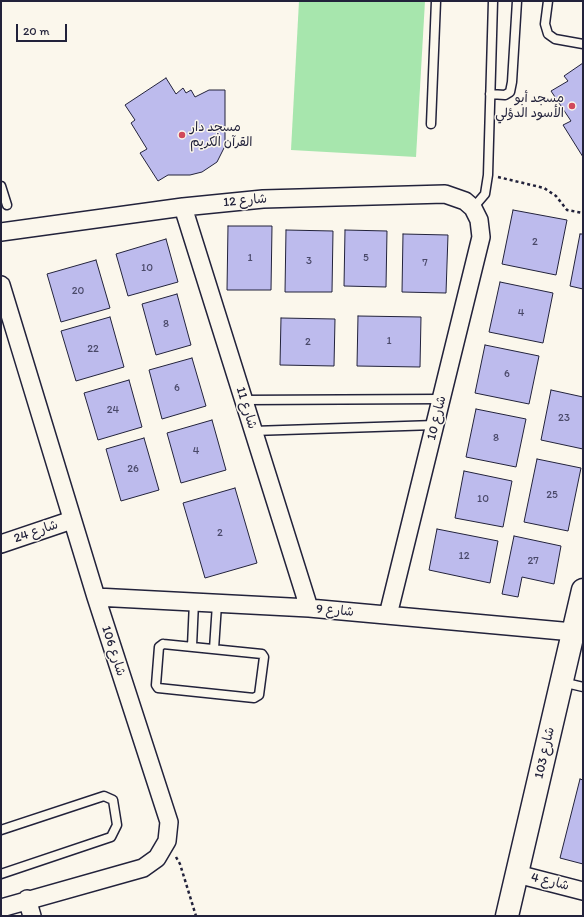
<!DOCTYPE html>
<meta charset="utf-8">
<style>
body{margin:0}
#map{position:relative;width:584px;height:917px;overflow:hidden;background:#fbf7ec;font-family:Itim,sans-serif}
canvas{display:block}
.frame{position:absolute;inset:0;border:2px solid #22223b;pointer-events:none}
.scale{position:absolute;left:16px;top:24px;width:51px;height:18px;box-sizing:border-box;border:2px solid #22223b;border-top:0;padding-left:5px;font-size:12px;line-height:14px;white-space:nowrap;color:#22223b;-webkit-text-stroke:3px #fbf7ec;paint-order:stroke}
</style>
<div id="map">
<canvas width="584" height="917"></canvas>
<div class="frame"></div>
<div class="scale">20 m</div>
</div>
<script>
const ctx = document.querySelector('canvas').getContext('2d');
ctx.lineJoin = 'round';
function paint(path, color) { ctx.fillStyle = color; ctx.fill(path, 'evenodd'); }
const poly = rows => new Path2D(rows.map(r => 'M' + r).join(''));
function trace(path, color, width, dash) { ctx.strokeStyle = color; ctx.lineWidth = width; ctx.lineCap = dash ? 'butt' : 'round'; ctx.setLineDash(dash || []); ctx.stroke(path); }
function drawText(font, color, halo, rows, align = 'center') {
  ctx.font = font + ' Itim,"Playpen Sans Arabic",sans-serif'; ctx.lineWidth = 3; ctx.setLineDash([]); ctx.textBaseline = 'middle'; ctx.strokeStyle = halo; ctx.fillStyle = color; for (const [text, x, y, turn = 0] of rows) {
    ctx.save(); ctx.translate(x, y); ctx.rotate((+turn || 0) * Math.PI / 180); ctx.textAlign = isNaN(turn) ? turn : align; if (halo) ctx.strokeText(text, 0, 0); ctx.fillText(text, 0, 0); ctx.restore();
  }
}
paint(poly([
 [299,1,425,1,416,157,291,150]
]), '#a7e6ad');
const building = poly([
 [583,63,583,157,563,125,571,121,551,91,568,81,564,76,583,63],
 [166,78,176,94,183,88,186,93,191,90,195,97,209,90,225,90,225,146,217,162,202,172,190,175,168,175,158,181,140,153,147,149,131,123,135,120,125,105,166,78],
 [513,210,567,220,556,275,502,264,513,210],
 [228,226,272,226,271,290,227,290,228,226],
 [286,230,333,231,332,292,285,292,286,230],
 [345,230,387,231,386,287,344,286,345,230],
 [403,234,448,235,446,293,402,292,403,234],
 [580,234,583,234,583,289,570,286,580,234],
 [166,239,178,282,128,296,116,254,166,239],
 [96,260,110,308,61,322,47,274,96,260],
 [500,282,553,293,543,343,489,332,500,282],
 [177,294,191,345,156,355,142,304,177,294],
 [358,316,421,317,420,367,357,366,358,316],
 [110,317,124,367,76,381,61,331,110,317],
 [281,318,335,319,334,366,280,365,281,318],
 [485,345,539,356,529,404,475,393,485,345],
 [192,358,206,406,162,419,149,370,192,358],
 [129,380,142,427,98,440,84,393,129,380],
 [551,390,583,397,583,449,541,440,551,390],
 [476,409,526,419,516,467,466,457,476,409],
 [212,420,226,470,181,483,167,433,212,420],
 [144,438,159,490,121,501,106,449,144,438],
 [537,459,581,468,568,531,524,522,537,459],
 [464,471,512,481,503,527,455,518,464,471],
 [235,488,257,563,205,578,183,503,235,488],
 [437,529,498,541,490,583,429,570,437,529],
 [514,536,561,546,554,584,522,577,518,597,502,594,514,536],
 [580,779,583,780,583,864,560,858,580,779]
]);
paint(building, '#bdbbed');
trace(building, '#22223b', 1);
const lane = poly([
 [548,1,545,24,548,34,555,39,583,44],
 [490,94,505,95,510,92,512,82,517,1],
 [431,124,436,1],
 [1,186,7,205],
 [473,208,485,194,488,175,493,1],
 [243,400,441,399],
 [253,431,435,425],
 [163,644,262,654,264,657,259,695,254,698,158,688,156,685,159,647,163,644],
 [192,646,194,602],
 [214,649,217,604],
 [562,682,583,687],
 [1,830,104,796,113,800,117,825,111,837,1,874]
]);
const street = poly([
 [183,207,309,608],
 [1,232,183,207,263,199,445,194,465,201,473,208,479,220,481,237,388,615],
 [1,285,96,597,169,822,167,841,157,858,143,868,1,908],
 [1,544,72,520],
 [96,597,309,608,573,632],
 [517,874,583,891],
 [27,899,32,916]
]);
const secondary = poly([
 [507,916,583,590]
]);
trace(lane, '#22223b', 11);
trace(street, '#22223b', 20);
trace(secondary, '#22223b', 25);
trace(poly([
 [498,177,544,188,556,196,567,210,583,213],
 [176,857,180,864,196,916]
]), '#22223b', 2.5, [3, 3]);
trace(lane, '#fbf7ec', 8);
trace(street, '#fbf7ec', 17);
trace(secondary, '#fbf7ec', 22);
for (const [x, y, r, color] of [
 [572,106,4,"#d1495b"],
 [182,135,4,"#d1495b"]
]) { const dot = new Path2D(); dot.arc(x, y, r, 0, 2 * Math.PI); ctx.fillStyle = color; ctx.fill(dot); trace(dot, '#fbf7ec', 1.5); }
drawText('11px', '#494868', null, [
 ["2",535,242],
 ["1",250,258],
 ["5",366,258],
 ["3",309,261],
 ["7",425,263],
 ["10",147,268],
 ["20",78,291],
 ["4",521,313],
 ["8",166,324],
 ["1",389,341],
 ["2",308,342],
 ["22",93,349],
 ["6",507,374],
 ["6",177,388],
 ["24",113,410],
 ["23",564,418],
 ["8",496,438],
 ["4",196,451],
 ["26",133,469],
 ["25",552,495],
 ["10",483,499],
 ["2",220,533],
 ["12",464,556],
 ["27",533,561]
]);
drawText('13px', '#22223b', '#fbf7ec', [
 ["مسجد أبو",564,99],
 ["الأسود الدؤلي",564,114],
 ["مسجد دار",190,128,"left"],
 ["القرآن الكريم",190,143,"left"]
], 'right');
drawText('13px', '#22223b', '#fbf7ec', [
 ["شارع 12",245,201,-5],
 ["شارع 11",246,408,73],
 ["شارع 10",437,418,-76],
 ["شارع 24",36,532,-19],
 ["شارع 9",335,611,5],
 ["شارع 106",113,651,72],
 ["شارع 103",545,753,-77],
 ["شارع 4",550,882,14]
]);
</script>
